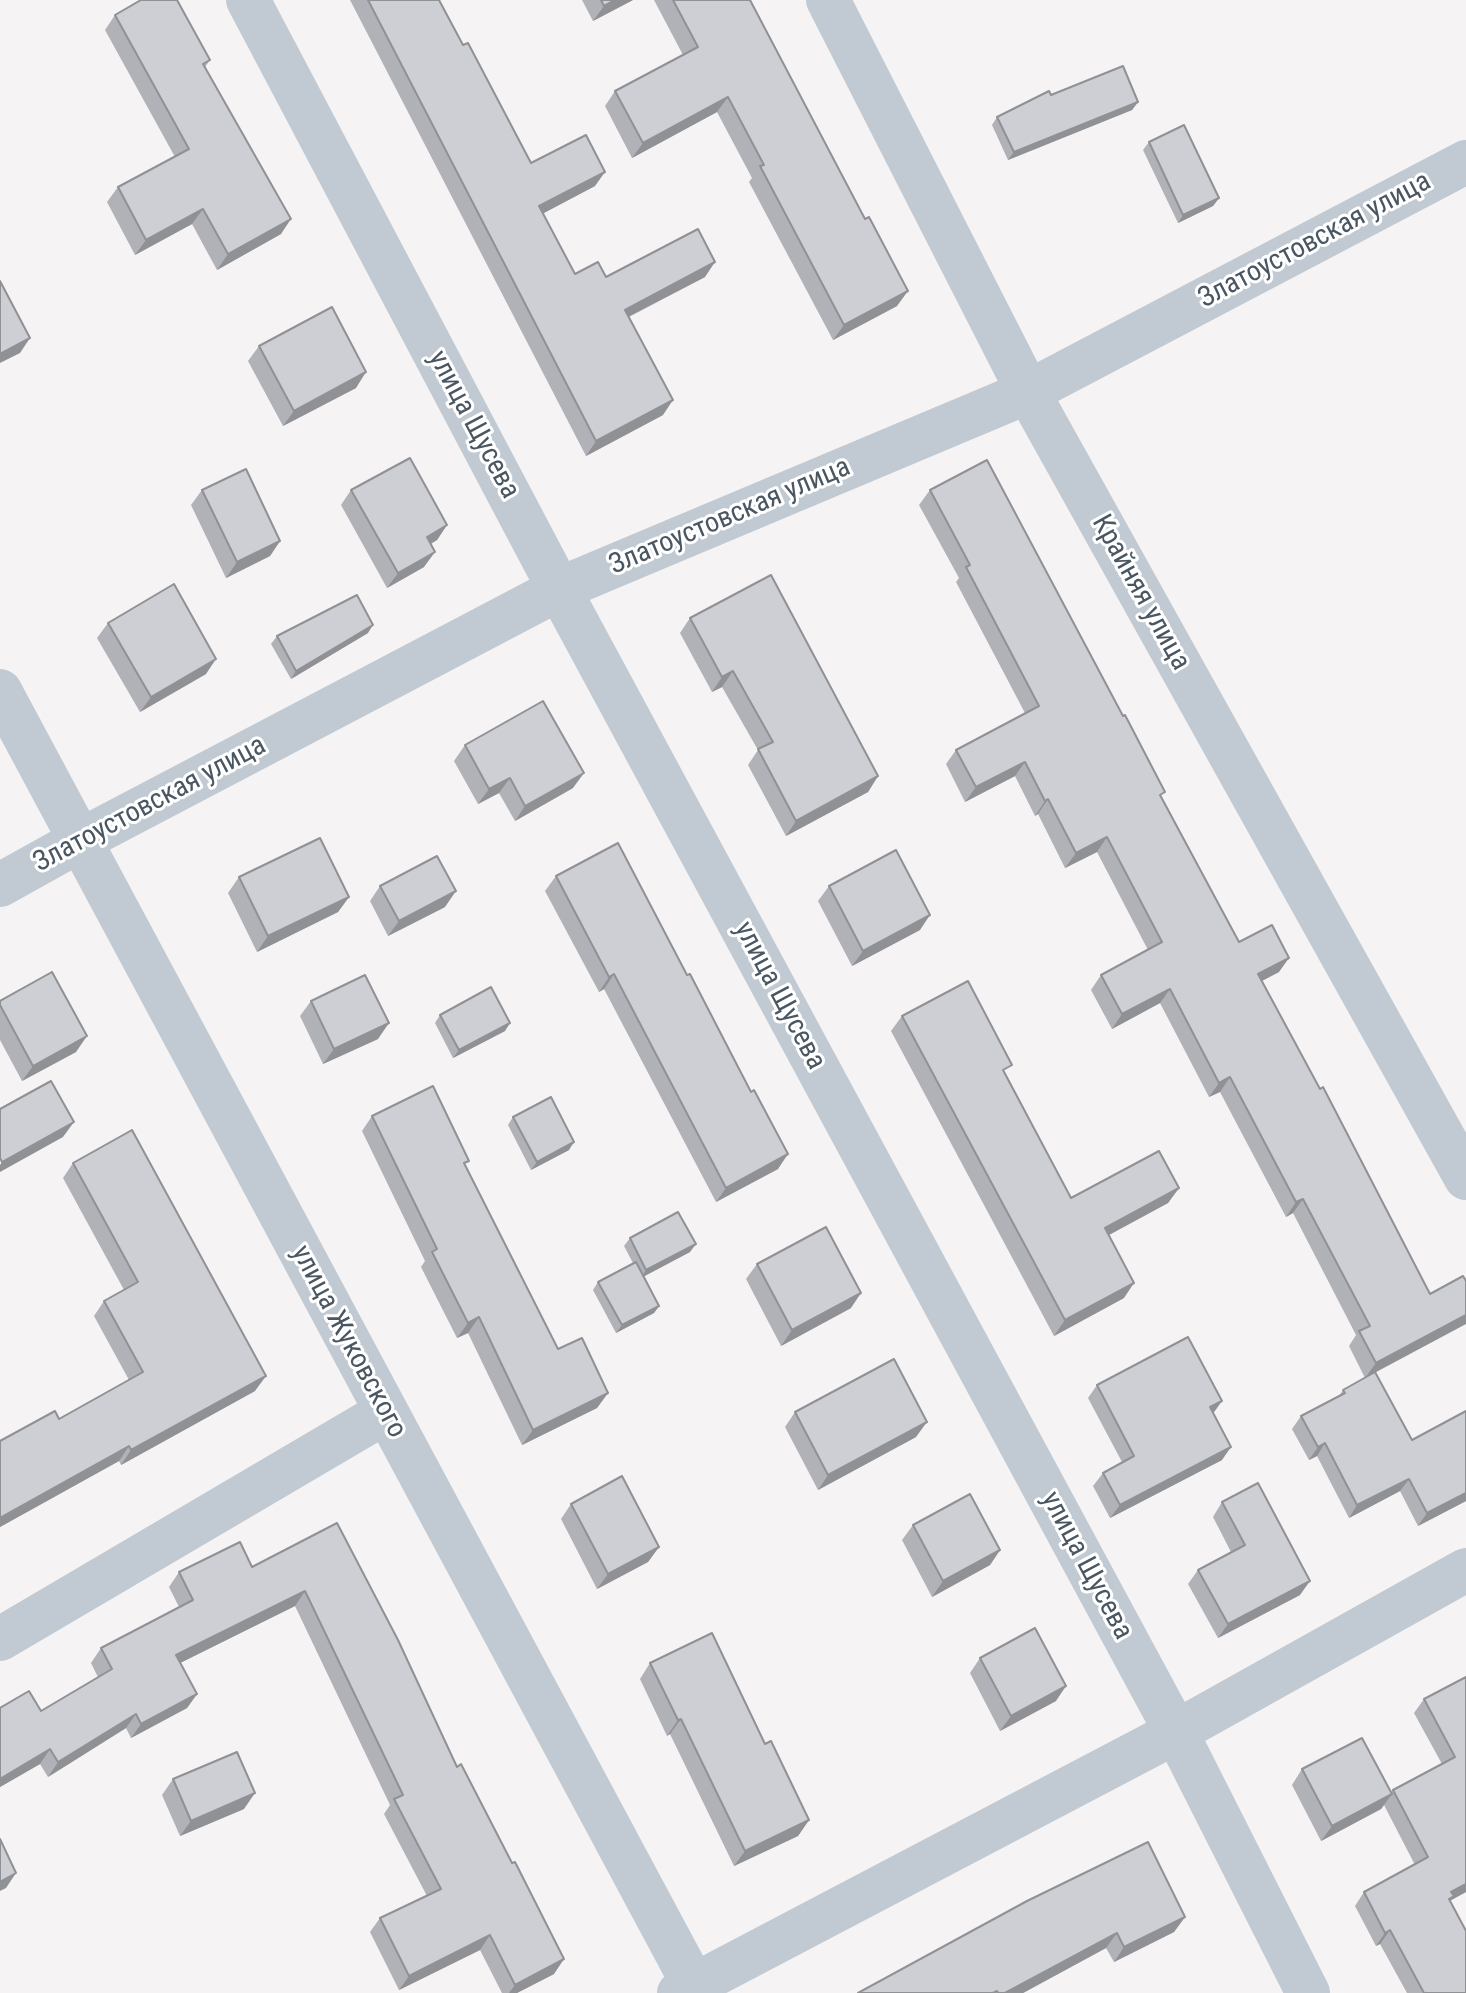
<!DOCTYPE html>
<meta charset="utf-8">
<style>
body{margin:0}
canvas{display:block;background:#f5f3f3}
</style>
<canvas width="1466" height="1993"></canvas>
<script>
const ctx = document.querySelector('canvas').getContext('2d');
ctx.lineJoin = 'round';
const poly = rows => new Path2D(rows.map(r => 'M' + r).join(''));
function trace(path, color, width, dash) { ctx.strokeStyle = color; ctx.lineWidth = width; ctx.lineCap = dash ? 'butt' : 'round'; ctx.setLineDash(dash || []); ctx.stroke(path); }
function paint(path, color) { ctx.fillStyle = color; ctx.fill(path, 'evenodd'); }
function drawText(font, color, halo, rows, align = 'center') {
  ctx.font = font + ' "Roboto Condensed",sans-serif'; ctx.lineWidth = 6; ctx.setLineDash([]); ctx.textBaseline = 'middle'; ctx.strokeStyle = halo; ctx.fillStyle = color; for (const [text, x, y, turn = 0] of rows) {
    ctx.save(); ctx.translate(x, y); ctx.rotate((+turn || 0) * Math.PI / 180); ctx.textAlign = isNaN(turn) ? turn : align; if (halo) ctx.strokeText(text, 0, 0); ctx.fillText(text, 0, 0); ctx.restore();
  }
}
trace(poly([
 [248,0,559,589,1176,1732,1308,1993],
 [828,0,1028,392,1466,1178],
 [0,691,698,1993],
 [0,885,79,841,559,589,1028,392,1466,162],
 [0,1639,386,1412],
 [679,1993,1176,1732,1466,1570]
]), '#c1cad2', 44);
paint(poly([
 [350,0,439,0,463,45,531,163,595,186,543,213,575,274,606,277,705,277,629,317,663,415,586,456],
 [582,0,633,0,593,21],
 [654,0,750,0,897,306,833,340,749,182,752,178,717,112,632,158,605,106,615,91,683,55],
 [115,15,210,60,205,67,281,234,217,270,192,224,135,255,107,202,118,187,175,157,105,30],
 [1051,95,1138,102,1132,110,1008,160,992,125,997,117],
 [1149,142,1219,198,1213,206,1178,223,1143,150],
 [259,346,356,388,283,426,248,361],
 [202,490,280,541,270,556,226,578,191,505],
 [351,490,447,525,437,540,431,544,424,567,387,588,341,505],
 [930,490,1162,797,1239,942,1279,972,1262,981,1430,1294,1375,1372,1412,1440,1466,1501,1418,1526,1400,1491,1349,1518,1317,1456,1309,1460,1292,1429,1301,1416,1339,1396,1343,1390,1365,1378,1349,1346,1356,1335,1293,1213,1286,1217,1220,1092,1209,1097,1160,1003,1112,1029,1091,990,1101,975,1148,950,1097,852,1065,868,1038,814,1035,816,1015,776,965,802,946,764,956,750,1025,713,956,582,959,578,919,505],
 [690,618,878,776,868,792,786,836,748,765,758,750,722,687,712,692,680,633],
 [108,623,206,674,140,712,97,638],
 [368,633,291,679,271,644,277,636],
 [465,745,573,788,515,821,499,793,478,804,454,761],
 [556,876,778,1169,716,1202,604,989,599,992,545,891],
 [239,877,349,897,338,912,257,952,228,893],
 [380,886,445,907,388,936,370,901],
 [829,886,920,930,852,966,818,901],
 [0,1001,76,1052,22,1081,0,1040],
 [311,1001,378,1039,323,1064,300,1016],
 [440,1015,505,1031,453,1058,435,1023],
 [902,1016,1006,1074,1071,1198,1179,1188,1168,1203,1109,1235,1124,1298,1054,1336,891,1031],
 [372,1116,465,1166,558,1349,608,1393,597,1408,522,1445,468,1333,457,1338,421,1267,425,1261,362,1131],
 [513,1117,569,1150,531,1170,508,1125],
 [73,1163,255,1391,121,1465,119,1461,0,1527,0,1441,59,1419,129,1380,94,1316,104,1301,124,1290,63,1178],
 [630,1238,690,1252,644,1276,659,1306,654,1313,616,1333,593,1290,598,1282,633,1263,624,1246],
 [757,1264,851,1308,781,1346,746,1279],
 [1097,1385,1213,1413,1222,1460,1110,1518,1093,1486,1103,1473,1122,1462,1088,1398],
 [795,1412,916,1437,818,1490,785,1427],
 [1222,1502,1300,1595,1218,1638,1188,1584,1198,1570,1231,1552,1213,1517],
 [571,1504,659,1547,648,1562,597,1589,561,1519],
 [337,1523,554,1974,517,1993,502,1993,480,1950,399,1990,370,1932,380,1918,427,1896,384,1814,390,1805,295,1606,180,1663,197,1694,187,1708,131,1738,126,1728,48,1777,40,1764,0,1787,0,1708,41,1711,98,1677,91,1663,101,1648,179,1607,169,1587,179,1572,252,1567],
 [913,1525,1000,1550,990,1565,932,1597,902,1540],
 [980,1658,1056,1701,1000,1731,970,1673],
 [650,1663,765,1744,809,1820,798,1836,734,1866,670,1734,667,1736,640,1679],
 [1466,1677,1466,1892,1450,1901,1466,1993,1407,1993,1380,1944,1376,1946,1355,1906,1364,1892,1415,1865,1384,1805,1381,1809,1321,1841,1292,1785,1302,1769,1391,1793,1393,1790,1442,1764,1414,1713,1424,1699],
 [173,1779,244,1809,180,1836,162,1795],
 [1185,1917,1174,1932,1114,1962,1106,1948,1023,1993,858,1993]
]), '#b0b2b7');
paint(poly([
 [615,0,633,0,593,21,604,6],
 [728,97,717,112,632,158,643,143],
 [1138,102,1132,110,1008,160,1014,152],
 [605,172,595,186,529,221,539,206],
 [1219,198,1213,206,1178,223,1183,215],
 [203,209,192,224,135,255,146,240],
 [291,219,281,234,217,270,228,254],
 [715,262,705,277,614,324,625,310],
 [908,291,897,306,833,340,844,325],
 [30,338,20,353,0,363,0,354],
 [366,372,356,388,283,426,294,411],
 [673,400,663,415,586,456,596,441],
 [447,525,437,540,416,552,427,537],
 [280,541,270,556,226,578,237,562],
 [435,552,424,567,387,588,398,573],
 [373,625,368,633,291,679,296,671],
 [216,659,206,674,140,712,151,697],
 [733,671,722,687,712,692,722,677],
 [1025,762,1015,776,965,802,976,787],
 [584,773,573,788,515,821,525,806],
 [878,776,868,792,786,836,796,821],
 [510,778,499,793,478,804,489,789],
 [1048,799,1038,814,1035,816,1045,801],
 [1107,837,1097,852,1065,868,1076,853],
 [456,891,445,907,388,936,399,921],
 [349,897,338,912,257,952,268,936],
 [930,915,920,930,852,966,863,951],
 [1289,958,1279,972,1248,988,1258,974],
 [614,974,604,989,599,992,609,977],
 [1170,989,1160,1003,1112,1029,1122,1014],
 [389,1023,378,1039,323,1064,334,1049],
 [510,1023,505,1031,453,1058,459,1050],
 [87,1036,76,1052,22,1081,33,1066],
 [1230,1077,1220,1092,1209,1097,1219,1083],
 [74,1122,63,1137,0,1172,0,1165,2,1162],
 [574,1142,569,1150,531,1170,537,1162],
 [788,1154,778,1169,716,1202,726,1188],
 [1179,1188,1168,1203,1094,1243,1105,1228],
 [1303,1199,1293,1213,1286,1217,1296,1202],
 [696,1244,690,1252,641,1278,646,1270],
 [1134,1283,1124,1298,1054,1336,1065,1320],
 [861,1293,851,1308,781,1346,792,1330],
 [659,1306,654,1313,616,1333,622,1325],
 [1466,1315,1466,1324,1365,1378,1376,1363],
 [479,1317,468,1333,457,1338,468,1323],
 [266,1376,255,1391,121,1465,131,1450],
 [608,1393,597,1408,522,1445,533,1430],
 [1222,1401,1212,1415,1210,1407],
 [927,1422,916,1437,818,1490,828,1475],
 [1325,1443,1317,1456,1309,1460,1318,1447],
 [129,1446,119,1461,0,1527,0,1518],
 [1231,1447,1222,1460,1110,1518,1120,1505],
 [1409,1479,1400,1491,1349,1518,1357,1505],
 [1466,1493,1466,1501,1418,1526,1427,1513],
 [659,1547,648,1562,597,1589,608,1574],
 [1000,1550,990,1565,932,1597,943,1581],
 [1310,1581,1300,1595,1218,1638,1228,1624],
 [305,1591,295,1606,166,1670,176,1655],
 [1066,1686,1056,1701,1000,1731,1011,1716],
 [197,1694,187,1708,131,1738,141,1724],
 [136,1714,126,1728,48,1777,58,1762],
 [681,1719,670,1734,667,1736,678,1720],
 [50,1749,40,1764,0,1787,0,1779],
 [255,1793,244,1809,180,1836,191,1821],
 [1392,1794,1381,1809,1321,1841,1332,1826],
 [809,1820,798,1836,734,1866,745,1851],
 [16,1873,6,1888,0,1891,0,1882],
 [1466,1884,1466,1892,1451,1900,1444,1910,1451,1892],
 [1185,1917,1174,1932,1114,1962,1124,1947],
 [1390,1930,1380,1944,1376,1946,1385,1933],
 [1117,1933,1106,1948,1023,1993,1005,1993],
 [490,1935,480,1950,399,1990,409,1976],
 [564,1959,554,1974,517,1993,509,1993,515,1985]
]), '#909195');
const building = poly([
 [141,0,177,0,210,60,203,64,291,219,228,254,203,209,146,240,118,187,189,149,115,15,141,0],
 [368,0,439,0,463,45,468,43,531,163,586,135,605,172,539,206,575,274,598,262,606,277,698,229,715,262,625,310,673,400,596,441,368,0],
 [601,0,615,0,604,6,601,0],
 [673,0,750,0,865,219,869,217,908,291,844,325,760,166,764,165,728,97,643,143,615,91,698,47,673,0],
 [1123,66,1138,102,1014,152,997,117,1049,91,1051,95,1123,66],
 [1184,125,1219,198,1183,215,1149,142,1184,125],
 [0,281,30,338,0,354,0,281],
 [332,307,366,372,294,411,259,346,332,307],
 [410,458,447,525,427,537,435,552,398,573,351,490,410,458],
 [987,460,1123,716,1125,715,1165,792,1160,795,1239,942,1272,925,1289,958,1258,974,1320,1089,1323,1087,1430,1294,1463,1276,1466,1281,1466,1315,1376,1363,1359,1331,1370,1326,1303,1199,1296,1202,1230,1077,1219,1083,1170,989,1122,1014,1101,975,1162,942,1107,837,1076,853,1048,799,1045,801,1025,762,976,787,956,750,1039,706,966,567,970,565,930,490,987,460],
 [246,469,280,541,237,562,202,490,246,469],
 [771,575,878,776,796,821,758,749,773,742,733,671,722,677,690,618,771,575],
 [174,584,216,659,151,697,108,623,174,584],
 [357,595,373,625,296,671,277,636,357,595],
 [543,701,584,773,525,806,510,778,489,789,465,745,543,701],
 [320,838,349,897,268,936,239,877,320,838],
 [618,843,687,975,690,974,751,1092,754,1090,788,1154,726,1188,614,974,609,977,556,876,618,843],
 [896,850,930,915,863,951,829,886,896,850],
 [437,856,456,891,399,921,380,886,437,856],
 [52,972,87,1036,33,1066,0,1005,0,1001,52,972],
 [365,975,389,1023,334,1049,311,1001,365,975],
 [968,981,1012,1065,1003,1070,1071,1198,1159,1151,1179,1188,1105,1228,1134,1283,1065,1320,902,1016,968,981],
 [491,987,510,1023,459,1050,440,1015,491,987],
 [51,1081,74,1122,2,1162,0,1158,0,1109,51,1081],
 [433,1086,469,1161,464,1163,558,1349,582,1338,608,1393,533,1430,479,1317,468,1323,432,1252,437,1249,372,1116,433,1086],
 [551,1097,574,1142,537,1162,513,1117,551,1097],
 [132,1130,266,1376,131,1450,129,1446,0,1518,0,1441,55,1411,59,1419,143,1372,104,1301,138,1282,73,1163,132,1130],
 [678,1212,696,1244,646,1270,630,1238,678,1212],
 [826,1227,861,1293,792,1330,757,1264,826,1227],
 [636,1262,659,1306,622,1325,598,1282,636,1262],
 [1188,1337,1222,1401,1210,1407,1231,1447,1120,1505,1103,1473,1134,1456,1097,1385,1188,1337],
 [894,1359,927,1422,828,1475,795,1412,894,1359],
 [1375,1372,1412,1440,1466,1411,1466,1493,1427,1513,1409,1479,1357,1505,1325,1443,1318,1447,1301,1416,1345,1393,1343,1390,1375,1372],
 [622,1476,659,1547,608,1574,571,1504,622,1476],
 [1258,1483,1310,1581,1228,1624,1198,1570,1245,1545,1222,1502,1258,1483],
 [970,1494,1000,1550,943,1581,913,1525,970,1494],
 [337,1523,398,1640,457,1767,461,1764,512,1863,515,1862,564,1959,515,1985,490,1935,409,1976,380,1918,441,1889,394,1799,403,1795,305,1591,176,1655,197,1694,141,1724,136,1714,58,1762,50,1749,0,1779,0,1708,29,1691,41,1711,112,1669,101,1648,193,1600,179,1572,240,1542,252,1567,337,1523],
 [1035,1628,1066,1686,1011,1716,980,1658,1035,1628],
 [712,1633,765,1744,771,1741,809,1820,745,1851,681,1719,678,1720,650,1663,712,1633],
 [1466,1677,1466,1884,1451,1892,1454,1896,1449,1899,1466,1931,1466,1993,1424,1993,1390,1930,1385,1933,1364,1892,1428,1857,1393,1790,1455,1757,1424,1699,1466,1677],
 [1362,1738,1392,1794,1332,1826,1302,1769,1362,1738],
 [237,1752,255,1793,191,1821,173,1779,237,1752],
 [0,1839,16,1873,0,1882,0,1839],
 [1148,1842,1185,1917,1124,1947,1117,1933,1005,1993,998,1993,997,1991,993,1993,858,1993,1027,1901,1148,1842]
]);
paint(building, '#cdcfd5');
trace(building, '#909195', 2);
drawText('28px', '#4a5661', '#fff', [
 ["Златоустовская улица",1315,241,-28],
 ["улица Щусева",473,425,62],
 ["Златоустовская улица",730,517,-23],
 ["Крайняя улица",1140,593,61],
 ["Златоустовская улица",150,805,-28],
 ["улица Щусева",779,996,62],
 ["улица Жуковского",348,1342,62],
 ["улица Щусева",1086,1566,62]
]);
</script>
